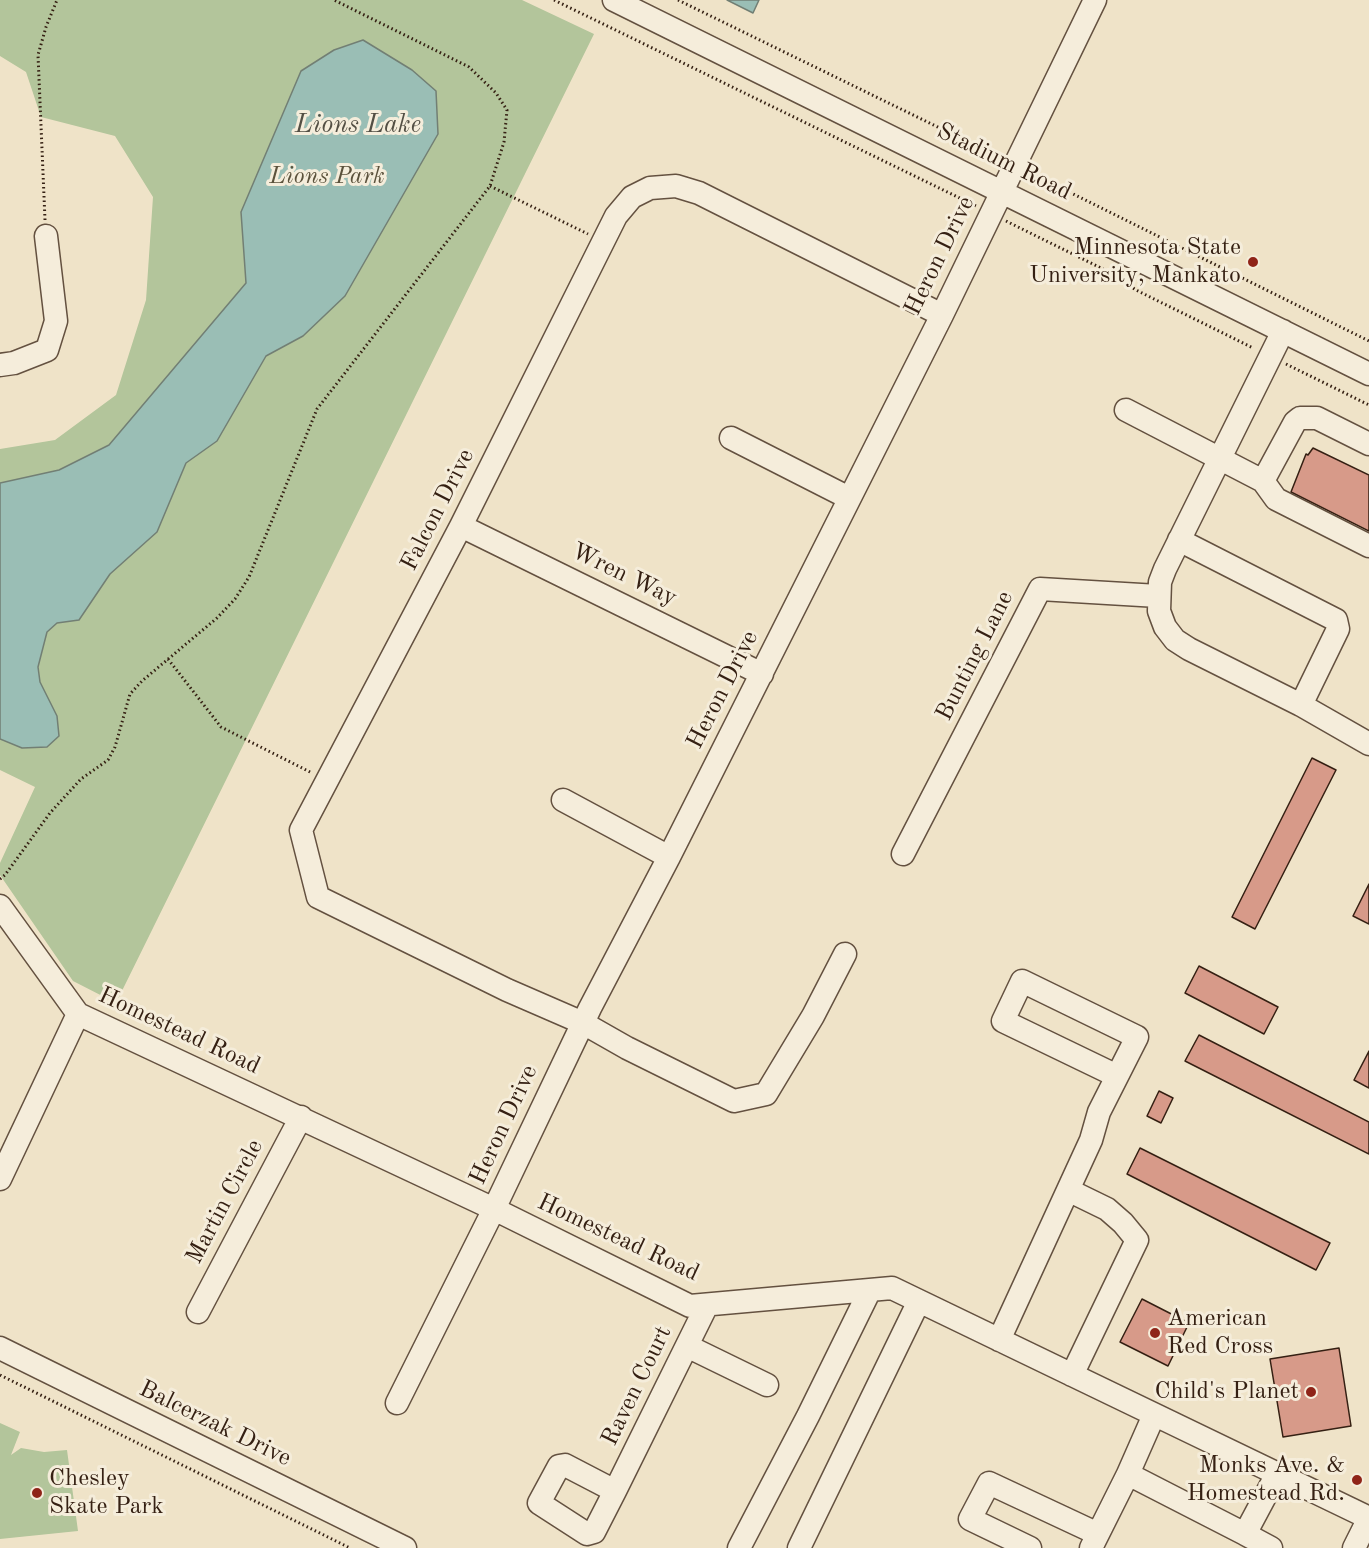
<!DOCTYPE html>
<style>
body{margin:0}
canvas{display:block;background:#efe3c8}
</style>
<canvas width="1369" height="1548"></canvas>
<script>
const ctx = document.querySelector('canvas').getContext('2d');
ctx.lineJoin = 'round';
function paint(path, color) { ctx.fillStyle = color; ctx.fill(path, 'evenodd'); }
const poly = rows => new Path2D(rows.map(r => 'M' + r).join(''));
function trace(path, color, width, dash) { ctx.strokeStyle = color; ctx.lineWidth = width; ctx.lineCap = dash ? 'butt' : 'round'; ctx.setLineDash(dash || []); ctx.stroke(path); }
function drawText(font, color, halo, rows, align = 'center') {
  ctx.font = font + ' "Old Standard TT",serif'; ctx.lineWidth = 6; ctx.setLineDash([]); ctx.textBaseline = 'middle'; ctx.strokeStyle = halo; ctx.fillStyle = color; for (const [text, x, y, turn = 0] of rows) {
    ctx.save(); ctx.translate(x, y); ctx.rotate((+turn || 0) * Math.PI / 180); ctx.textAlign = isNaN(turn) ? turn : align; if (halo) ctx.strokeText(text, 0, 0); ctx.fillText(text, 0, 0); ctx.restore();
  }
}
paint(poly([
 [0,0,522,0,594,34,116,1003,73,981,0,875,0,863,35,787,0,770,0,449,55,440,116,395,146,300,153,197,115,136,41,117,26,72,0,56],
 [0,1423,20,1432,11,1455,21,1448,44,1452,67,1450,78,1531,0,1539]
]), '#b3c59b');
const water = poly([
 [727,0,759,0,753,13,727,0],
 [363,40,412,70,436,91,438,134,345,296,303,336,266,356,217,441,186,463,157,532,110,574,79,620,57,623,47,632,38,667,40,682,57,716,59,736,47,747,22,748,0,739,0,483,59,470,109,445,246,283,241,212,301,71,334,50,363,40]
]);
paint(water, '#9abeb5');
trace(water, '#727f74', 1.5);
const building = poly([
 [1313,448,1369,475,1369,531,1291,492,1306,454,1308,455,1313,448],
 [1312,758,1336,770,1255,929,1232,917,1312,758],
 [1369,884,1369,924,1353,916,1369,884],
 [1199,966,1278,1007,1264,1034,1185,993,1199,966],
 [1199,1035,1369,1122,1369,1154,1185,1061,1199,1035],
 [1369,1051,1369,1088,1354,1080,1369,1051],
 [1159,1091,1173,1098,1161,1123,1147,1116,1159,1091],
 [1140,1148,1330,1243,1316,1270,1127,1174,1140,1148],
 [1142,1299,1189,1323,1168,1366,1120,1342,1142,1299],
 [1339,1348,1351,1426,1283,1437,1270,1359,1339,1348]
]);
paint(building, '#d79a89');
trace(building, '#352013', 1.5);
const minor = poly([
 [614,0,1369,374],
 [1283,331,1165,569,1160,582,1159,611,1165,627,1175,640,1189,649,1301,705,1369,744],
 [0,365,14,363,47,350,56,321,46,236],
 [1126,410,1263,481,1295,422,1300,418,1317,418,1369,444],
 [731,438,849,498],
 [1263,481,1276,499,1369,546],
 [461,526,762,674],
 [1179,540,1336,620,1338,629,1301,705],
 [563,800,669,857],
 [903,854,1040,589,1158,596],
 [0,906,78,1014,494,1209,690,1306,892,1288,1369,1518],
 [845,954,813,1016,766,1094,734,1101,627,1048,583,1023,507,990,318,897,301,830,461,526,616,216,632,197,650,188,676,186,699,193,942,315],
 [0,1179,78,1014],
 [1068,1190,1107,1209,1123,1223,1137,1240,1072,1375],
 [198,1312,301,1117],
 [999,1340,1091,1140,1099,1112,1137,1037,1022,981,1003,1021,1117,1076],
 [687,1346,767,1385],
 [0,1348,405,1548],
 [397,1403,494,1209,590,1008,669,857,942,315,1095,0],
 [1154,1415,1128,1474,1245,1534,1277,1474],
 [615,1491,565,1465,559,1466,539,1503,587,1534,594,1532,615,1491,707,1305],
 [1245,1534,1271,1548],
 [739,1548,808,1416,870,1290],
 [799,1548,919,1301],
 [1030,1548,970,1519,989,1483,1098,1534],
 [1091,1548,1128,1474],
 [1354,1548,1369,1518]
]);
trace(minor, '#645140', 25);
trace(poly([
 [554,0,976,206],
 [678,0,999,157],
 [1029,172,1369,341],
 [490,186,588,234],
 [45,220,38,55,46,27,57,0],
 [1006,221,1113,274,1136,290,1253,348],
 [1286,364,1369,405],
 [168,659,221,727,312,773],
 [0,879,5,875,50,813,81,779,108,760,115,747,130,694,142,681,217,618,235,599,249,577,317,409,490,186,504,142,507,110,496,93,469,67,334,0],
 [0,1375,350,1548]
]), '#352013', 3, [1.5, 3]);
trace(minor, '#f5eddb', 22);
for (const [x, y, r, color] of [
 [1253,262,6,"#8f2418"],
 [1155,1333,6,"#8f2418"],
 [1311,1392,6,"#8f2418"],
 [1357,1480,6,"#8f2418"],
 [37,1493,6,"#8f2418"]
]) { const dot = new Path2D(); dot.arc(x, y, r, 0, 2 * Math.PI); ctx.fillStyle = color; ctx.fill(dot); trace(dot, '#f5eddb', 2); }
drawText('24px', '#352013', '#f5eddb', [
 ["Stadium Road",1004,162,26],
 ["Heron Drive",940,256,-64],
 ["Falcon Drive",438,510,-63],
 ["Wren Way",624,575,26],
 ["Bunting Lane",975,656,-63],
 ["Heron Drive",723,690,-63],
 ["Homestead Road",179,1031,25],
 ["Heron Drive",504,1125,-65],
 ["Martin Circle",225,1202,-62],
 ["Homestead Road",618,1238,25],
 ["Raven Court",637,1386,-64],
 ["Balcerzak Drive",215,1424,26]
]);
drawText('italic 24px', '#5b523c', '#f5eddb', [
 ["Lions Park",327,177]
]);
drawText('24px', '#352013', '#f5eddb', [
 ["Minnesota State",1241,248],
 ["University, Mankato",1241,276],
 ["American",1167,1319,"left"],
 ["Red Cross",1167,1347,"left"],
 ["Child's Planet",1299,1392],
 ["Monks Ave. &",1345,1466],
 ["Homestead Rd.",1345,1494],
 ["Chesley",49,1479,"left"],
 ["Skate Park",49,1507,"left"]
], 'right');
drawText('italic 26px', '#534f44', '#f5eddb', [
 ["Lions Lake",358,125]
]);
</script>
